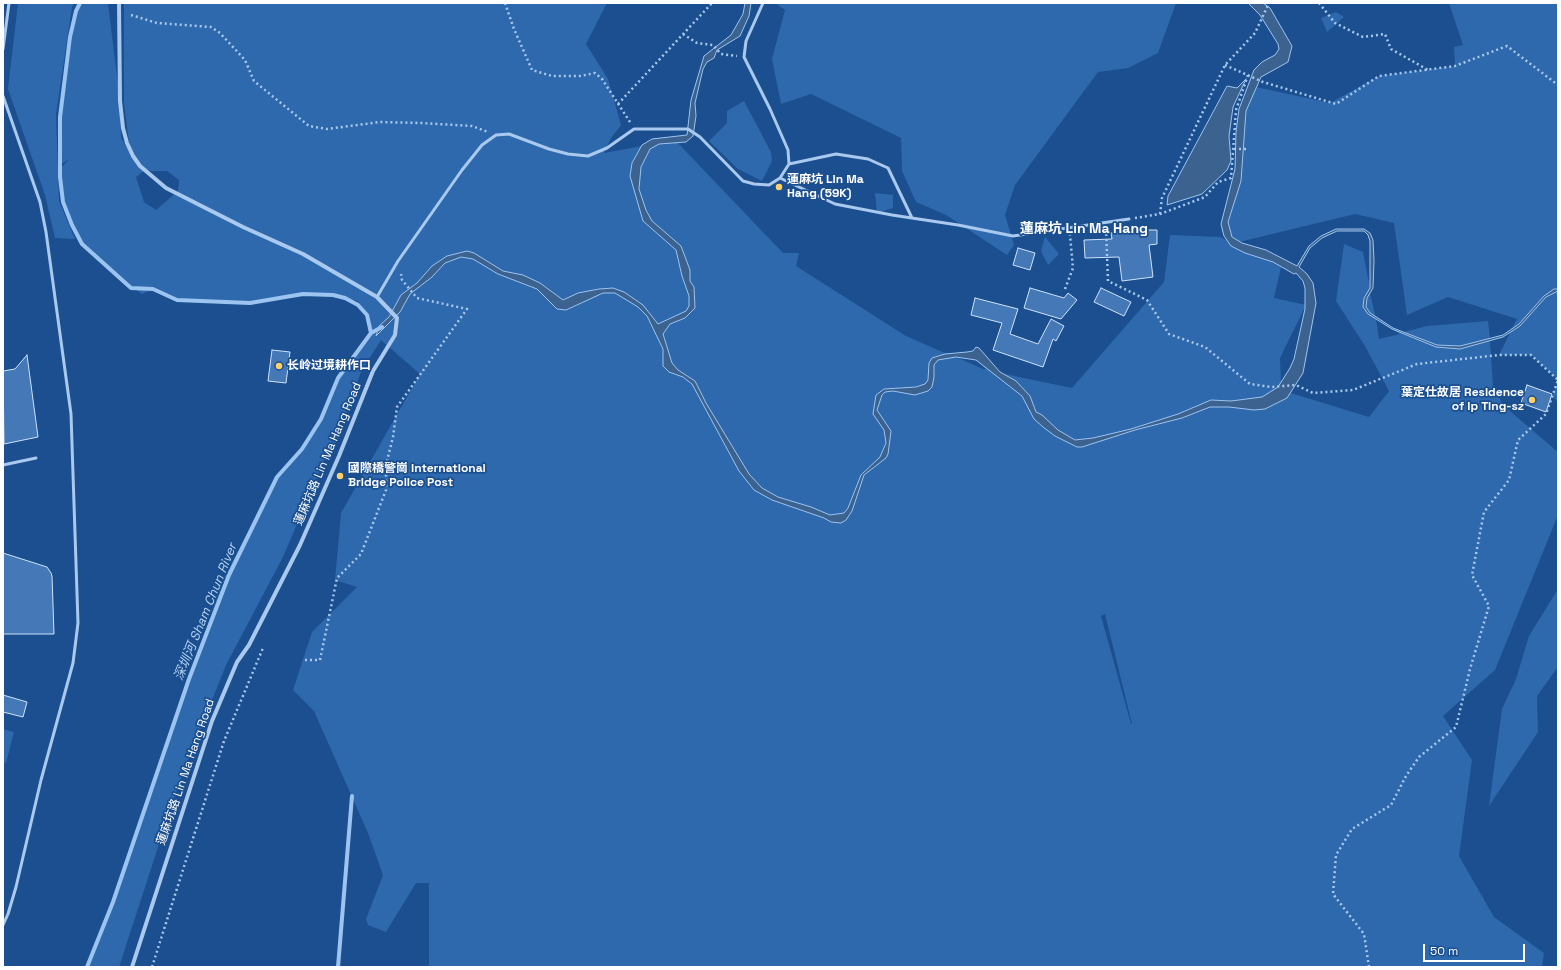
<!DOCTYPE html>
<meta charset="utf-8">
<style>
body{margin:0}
#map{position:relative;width:1561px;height:970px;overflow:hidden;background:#1b4f8f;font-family:"Space Grotesk",sans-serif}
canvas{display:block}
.frame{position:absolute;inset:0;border:4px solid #fff;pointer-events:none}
.scale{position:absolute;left:1423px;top:944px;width:102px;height:18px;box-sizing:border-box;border:2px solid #fff;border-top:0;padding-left:5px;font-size:12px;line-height:14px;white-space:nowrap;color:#fff;-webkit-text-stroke:3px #1b4f8f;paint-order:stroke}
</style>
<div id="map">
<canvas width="1561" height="970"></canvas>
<div class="frame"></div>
<div class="scale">50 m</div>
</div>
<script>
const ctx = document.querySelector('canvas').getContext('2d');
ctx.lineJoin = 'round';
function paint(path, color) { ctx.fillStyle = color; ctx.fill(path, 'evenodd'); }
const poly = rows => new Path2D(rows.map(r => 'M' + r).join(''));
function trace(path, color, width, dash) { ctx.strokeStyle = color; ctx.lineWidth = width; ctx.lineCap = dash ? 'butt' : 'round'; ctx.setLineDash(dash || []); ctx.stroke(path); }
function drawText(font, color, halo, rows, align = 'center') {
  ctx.font = font + ' "Space Grotesk","Noto Sans SC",sans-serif'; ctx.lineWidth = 3.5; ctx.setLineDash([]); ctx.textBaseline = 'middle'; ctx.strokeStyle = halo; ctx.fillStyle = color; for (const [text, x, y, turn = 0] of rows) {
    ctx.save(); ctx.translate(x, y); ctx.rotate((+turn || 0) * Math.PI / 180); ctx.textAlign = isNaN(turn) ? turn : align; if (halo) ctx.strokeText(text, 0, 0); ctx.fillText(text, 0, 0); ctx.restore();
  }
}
paint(poly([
 [18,3,74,3,72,7,56,114,59,201,75,239,55,238,45,195,8,89],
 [81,3,108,3,120,101,121,138,130,151,124,103,124,3,607,3,586,44,608,79,621,125,611,138,604,153,675,140,783,253,799,253,796,266,906,336,947,354,967,352,973,351,976,347,979,348,1000,373,1072,388,1164,282,1170,235,1220,237,1226,240,1222,232,1221,224,1235,169,1236,132,1239,109,1254,70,1262,62,1275,55,1279,49,1278,44,1260,15,1248,3,1263,3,1270,8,1292,46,1288,62,1261,77,1256,87,1330,103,1379,76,1455,66,1454,47,1463,45,1449,3,1558,3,1558,403,1553,396,1558,380,1531,355,1499,355,1510,333,1490,341,1493,386,1504,406,1558,452,1558,515,1495,670,1443,716,1472,760,1459,856,1494,917,1544,953,1542,967,429,967,429,883,416,883,386,932,368,925,366,919,383,875,368,833,314,711,293,690,312,632,357,587,335,580,341,513,420,374,381,340,361,372,334,447,328,451,283,557,226,665,179,783,119,967,86,967,124,872,223,580,277,477,293,459,319,421,338,378,373,332,370,330,367,315,357,301,340,296,318,294,292,296,256,302,227,302,177,300,153,289,142,294,126,283,82,244,63,202,61,168,69,159,60,165,60,120,76,11],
 [143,168,151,171,167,171,179,180,178,191,156,210,144,202,136,177,145,170],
 [1355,214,1394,223,1407,315,1448,297,1517,319,1512,328,1503,335,1490,339,1488,321,1427,326,1404,332,1393,328,1375,315,1370,293,1373,288,1373,240,1370,233,1364,229,1336,229,1321,236,1309,246,1297,266,1266,250,1239,242],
 [1337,231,1364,231,1368,235,1370,241,1370,288,1363,252,1344,244,1336,301,1365,346,1389,391,1369,417,1291,393,1303,373,1305,364,1316,303,1313,283,1307,274,1299,267,1310,248,1322,238],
 [1281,267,1294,274,1296,273,1303,281,1306,295,1306,305,1274,298],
 [1305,307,1294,359,1290,368,1281,383,1280,358],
 [1376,319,1400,334,1379,339],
 [956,357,976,360,986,369,983,369],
 [1105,614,1132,724,1131,724,1101,616],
 [775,3,1176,3,1158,53,1128,68,1098,72,1015,185,1005,215,1014,245,1007,255,946,215,916,202,902,171,901,138,811,94,781,104,772,59,785,10],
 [1336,12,1344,17,1327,32,1321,18],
 [744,101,771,152,772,161,762,181,738,169,709,141,727,123,727,111],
 [875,193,893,195,893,208,877,213],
 [1045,237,1059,254,1048,265,1041,251],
 [1558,589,1558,667,1537,696,1538,732,1489,806,1502,709,1516,679,1529,636],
 [3,729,14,732,6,763,3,762]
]), '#2e69ad');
const water = poly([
 [745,3,751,3,749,16,740,36,717,50,714,58,707,62,703,69,695,103,696,116,693,136,686,142,659,144,650,149,641,167,639,189,646,210,652,221,681,246,690,270,690,281,694,287,695,308,685,318,670,324,663,334,672,363,678,370,695,381,706,403,749,474,762,488,778,497,811,507,830,515,844,513,848,508,861,475,880,457,886,443,884,430,873,414,876,395,884,389,916,387,925,384,928,380,929,363,932,358,945,354,967,352,973,351,976,347,979,348,1000,372,1016,381,1030,396,1036,412,1042,415,1058,430,1075,440,1093,438,1131,429,1178,414,1211,400,1231,401,1262,397,1278,387,1290,368,1294,359,1305,309,1305,288,1303,281,1296,273,1294,274,1273,262,1245,253,1231,246,1224,236,1221,224,1235,169,1236,132,1239,109,1254,70,1262,62,1275,55,1279,49,1278,44,1260,15,1248,3,1263,3,1270,8,1292,46,1288,62,1261,77,1246,111,1241,181,1228,222,1232,237,1242,243,1266,250,1297,266,1309,246,1321,236,1336,229,1364,229,1370,233,1373,240,1374,261,1373,288,1367,298,1366,307,1370,313,1393,328,1437,345,1460,346,1503,335,1519,324,1544,296,1554,289,1558,289,1558,291,1546,297,1520,326,1503,337,1460,349,1436,347,1392,329,1368,314,1363,307,1364,298,1370,288,1370,241,1368,235,1364,231,1337,231,1322,238,1310,248,1299,267,1307,274,1313,283,1316,303,1303,373,1287,398,1265,409,1254,410,1229,407,1210,407,1182,418,1135,430,1082,447,1077,447,1055,436,1043,427,1034,419,1022,396,976,360,956,357,938,360,934,365,934,377,932,387,928,391,915,395,893,391,885,392,882,395,877,410,891,431,888,454,886,458,864,475,852,511,846,520,841,523,831,522,824,518,772,500,754,490,739,471,692,384,683,377,669,372,663,366,663,349,647,316,638,307,615,293,603,293,566,310,557,309,537,289,498,274,473,259,461,257,445,263,432,277,410,294,400,312,376,336,379,326,389,317,401,295,417,283,432,266,447,256,467,251,474,253,503,271,523,275,540,283,563,300,578,293,599,289,613,288,624,292,643,305,658,324,686,311,689,306,689,296,682,276,676,250,643,221,630,176,632,163,642,145,652,139,687,135,691,100,704,56,731,35,743,14,745,3],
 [1246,79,1233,107,1229,136,1231,161,1227,170,1202,194,1167,205,1168,196,1227,86,1237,88,1246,79]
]);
paint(water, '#3c6290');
trace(water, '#9cc4f0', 1);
trace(poly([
 [80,3,76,11,70,37,60,117,60,177,63,202,72,225,82,244,131,288,153,289,177,300,250,303,303,294,333,295,345,298,358,305,367,315,371,333,338,378,321,419,302,449,277,477,229,575,189,679,113,902,87,967],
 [371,333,382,327],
 [338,967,352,796]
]), '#9cc4f0', 4);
const building = poly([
 [1136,230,1157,230,1157,244,1149,245,1153,277,1122,281,1119,257,1085,258,1084,240,1112,239,1111,233,1136,230],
 [1018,248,1035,253,1030,270,1013,265,1018,248],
 [1030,288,1064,298,1068,293,1077,300,1061,319,1024,308,1030,288],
 [1101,288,1131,302,1124,316,1094,302,1101,288],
 [975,298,1018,309,1010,334,1038,344,1051,319,1064,326,1056,341,1053,339,1043,367,993,350,1002,323,971,315,975,298],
 [272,350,290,352,286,383,268,381,272,350],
 [27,355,38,437,4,444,3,371,15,369,27,355],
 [1527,385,1552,394,1546,412,1521,403,1527,385],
 [3,553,47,567,51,573,52,576,54,634,3,634,3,553],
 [3,695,27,702,23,717,3,712,3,695]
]);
paint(building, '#4478b7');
trace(building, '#cfe3fa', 1);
trace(poly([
 [505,3,514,29,532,70,552,76,580,76,595,73,602,79,630,122],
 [1319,3,1335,23,1363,37,1385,34,1391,49,1428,70],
 [131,15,157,23,211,27,220,33,245,60,254,81,309,126,327,129,380,122,421,123,472,126,488,132],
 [683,34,697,43,713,45,721,54,737,56],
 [1225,65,1263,82,1336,104,1379,76,1455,66,1507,46,1558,85],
 [618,104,712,3],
 [1234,149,1246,149],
 [1160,214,1162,198,1225,65,1255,33,1269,3],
 [1135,218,1160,214,1205,197,1218,182,1231,178,1236,110,1248,75],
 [1106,229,1108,281,1147,300,1169,334,1205,347,1250,384,1271,387,1296,385,1313,393,1353,390,1417,364,1499,355,1531,355,1558,380],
 [1065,289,1073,268,1070,235],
 [305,660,320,660,337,578,361,554,386,490,386,465,393,437,397,407,467,309,417,298,402,280,401,274],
 [152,967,224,741,263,648],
 [1369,967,1364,934,1333,894,1336,855,1352,829,1391,805,1406,776,1419,757,1456,727,1470,669,1489,606,1472,575,1484,512,1509,480,1518,440,1546,414,1558,380]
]), '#a9c9ee', 2.5, [2, 3]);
trace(poly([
 [3,49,9,3],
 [3,96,40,202,46,232,71,414,78,623,73,663,41,780,16,887,8,914,3,925],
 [789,164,836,154,868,159,888,168,912,218],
 [780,178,835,204,892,215,958,225,1013,236,1129,219],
 [377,297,398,261,462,170,482,145,496,135,509,134,549,149,568,154,588,156,607,148,634,129,688,129,700,137,743,181,754,184,769,185,780,178,789,164,788,150,770,109,744,57,746,41,763,3],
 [3,465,36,458]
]), '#a9c9ee', 3);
trace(poly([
 [119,3,120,101,123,128,127,143,133,156,140,166,166,188,243,227,303,254,377,297,397,318,395,335,373,371,339,456,300,545,249,645,237,662,212,721,132,967]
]), '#a9c9ee', 4);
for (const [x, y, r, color] of [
 [779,187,4,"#ffd166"],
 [279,366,4,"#ffd166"],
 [1532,400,4,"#ffd166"],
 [340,476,4,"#ffd166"]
]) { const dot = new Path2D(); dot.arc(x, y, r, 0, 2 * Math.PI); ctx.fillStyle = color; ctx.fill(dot); trace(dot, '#1b4f8f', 1.5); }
drawText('bold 12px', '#fff', '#1b4f8f', [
 ["蓮麻坑 Lin Ma",787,180],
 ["Hang (59K)",787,194],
 ["长岭过境耕作口",287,366],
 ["葉定仕故居 Residence",1524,393,"right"],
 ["of Ip Ting-sz",1524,407,"right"],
 ["國際橋警崗 International",348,469],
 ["Bridge Police Post",348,483]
], 'left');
drawText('12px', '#fff', '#1b4f8f', [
 ["蓮麻坑路 Lin Ma Hang Road",328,454,-67],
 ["蓮麻坑路 Lin Ma Hang Road",186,772,-71]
]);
drawText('italic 13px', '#b5d3f5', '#1b4f8f', [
 ["深圳河 Sham Chun River",206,612,-68]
]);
drawText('bold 14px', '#fff', '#1b4f8f', [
 ["蓮麻坑 Lin Ma Hang",1084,229]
]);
</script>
